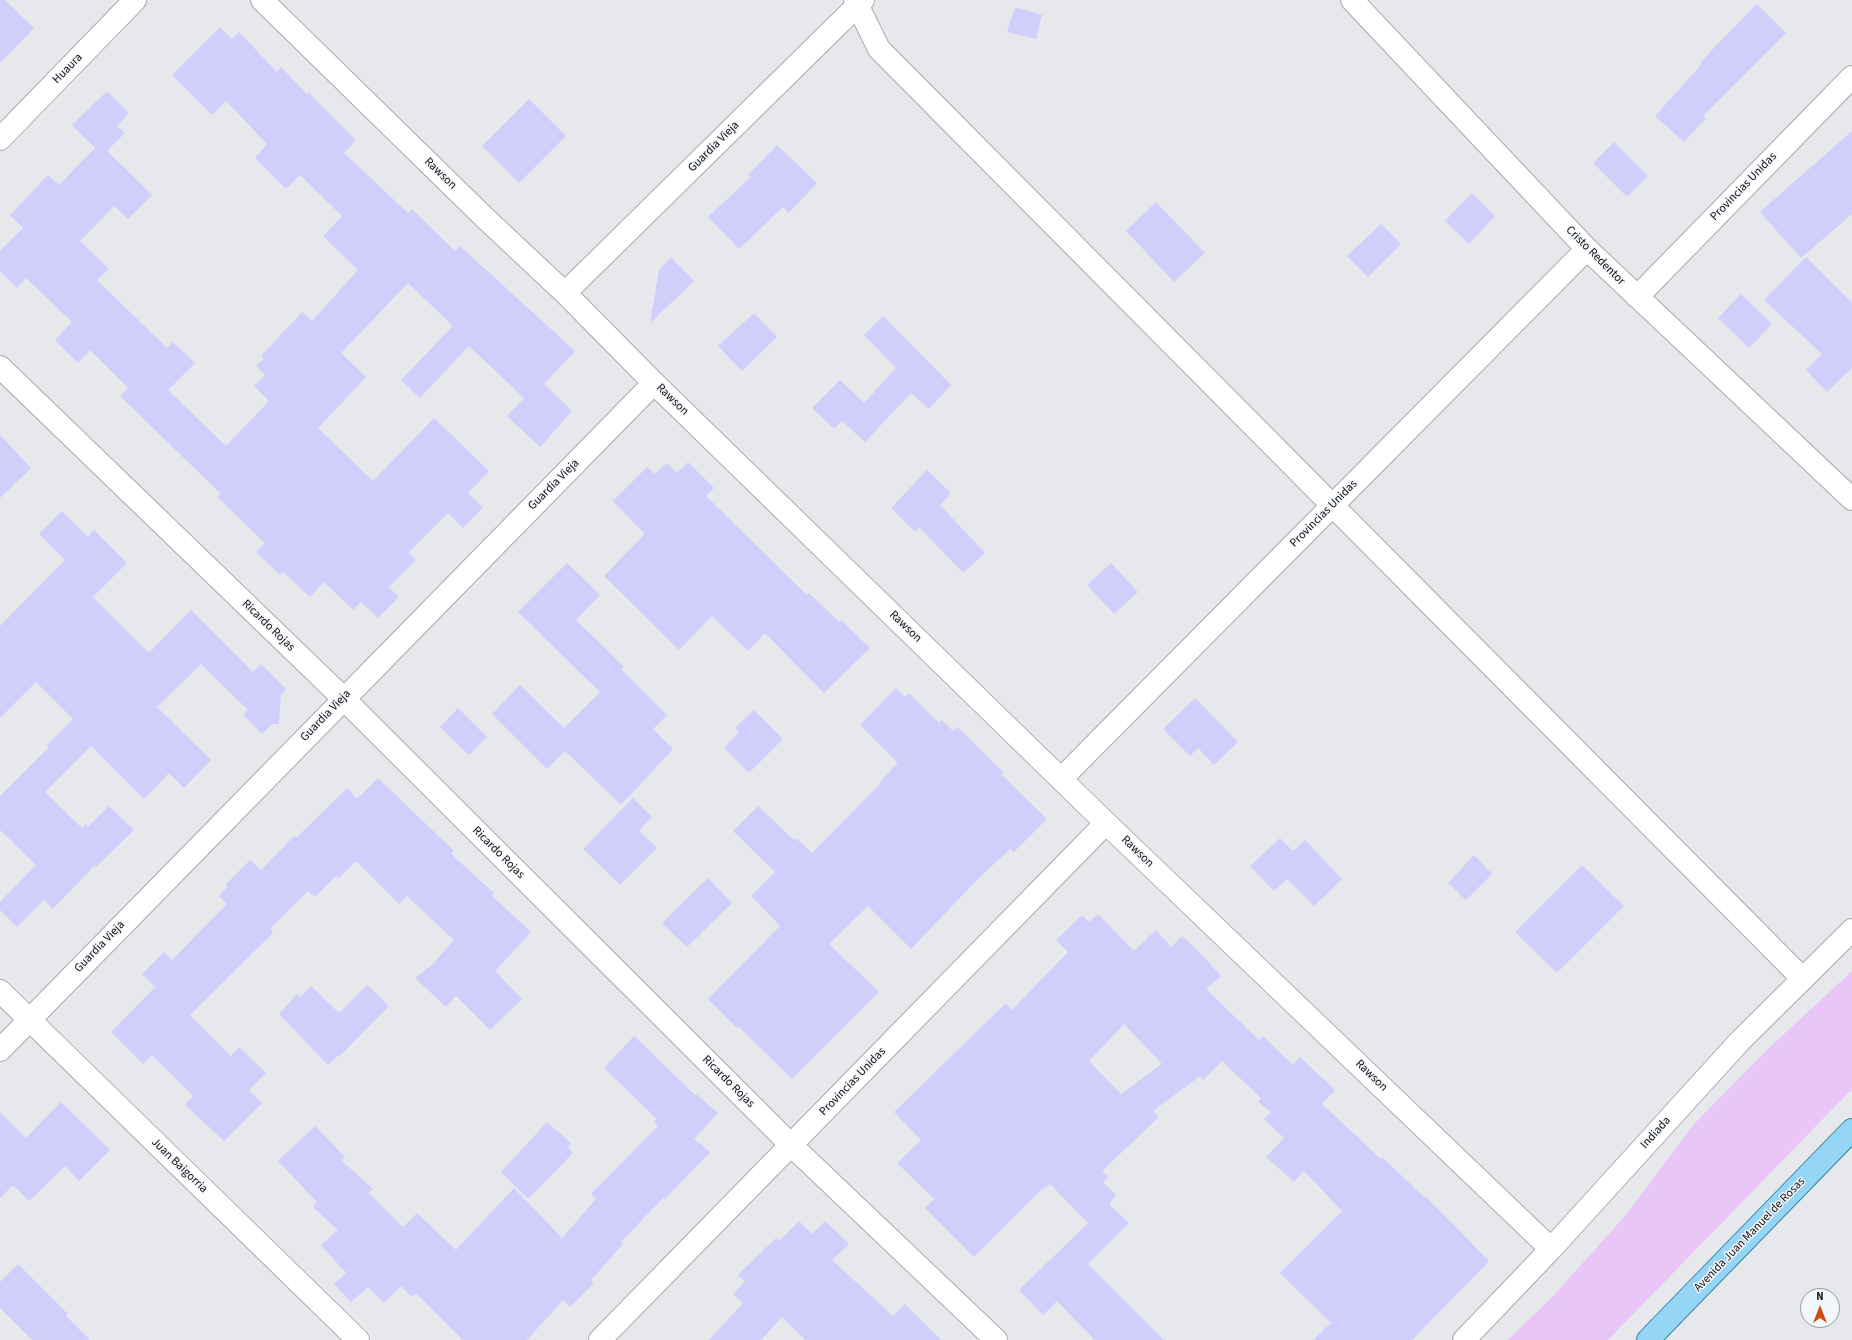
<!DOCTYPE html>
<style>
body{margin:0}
#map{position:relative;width:1852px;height:1340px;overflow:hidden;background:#e6e8ec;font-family:"Source Sans 3",sans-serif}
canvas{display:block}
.north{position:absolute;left:1800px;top:1288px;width:40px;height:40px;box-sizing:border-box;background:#f3f6fa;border:1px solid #989a9d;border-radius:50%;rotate:0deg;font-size:11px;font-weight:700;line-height:16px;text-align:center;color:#101112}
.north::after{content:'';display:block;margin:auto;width:14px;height:18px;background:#d14c10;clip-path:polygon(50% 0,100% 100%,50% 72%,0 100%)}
</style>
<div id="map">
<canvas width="1852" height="1340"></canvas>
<div class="north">N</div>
</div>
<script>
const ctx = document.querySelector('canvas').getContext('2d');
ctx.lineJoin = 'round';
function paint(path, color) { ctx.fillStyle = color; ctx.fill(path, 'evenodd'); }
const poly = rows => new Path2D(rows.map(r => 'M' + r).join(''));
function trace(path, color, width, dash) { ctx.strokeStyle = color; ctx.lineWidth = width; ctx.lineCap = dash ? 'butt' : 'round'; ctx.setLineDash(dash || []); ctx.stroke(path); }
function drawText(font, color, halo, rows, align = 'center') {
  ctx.font = font + ' "Source Sans 3",sans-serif'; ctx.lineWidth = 3; ctx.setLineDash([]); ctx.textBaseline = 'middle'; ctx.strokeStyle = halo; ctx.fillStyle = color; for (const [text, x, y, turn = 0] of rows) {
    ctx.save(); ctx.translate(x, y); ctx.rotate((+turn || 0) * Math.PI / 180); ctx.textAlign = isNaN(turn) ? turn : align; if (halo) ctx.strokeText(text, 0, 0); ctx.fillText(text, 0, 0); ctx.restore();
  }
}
paint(poly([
 [1852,971,1852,1089,1608,1340,1508,1340,1553,1296,1625,1216,1694,1124,1769,1048]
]), '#eac5f8');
paint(poly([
 [0,0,5,0,34,28,0,63],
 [1757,4,1786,33,1703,116,1706,118,1684,142,1655,116,1701,65,1700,64,1709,53],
 [1015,7,1042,15,1036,39,1007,32],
 [220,27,232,39,239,32,277,72,281,67,307,94,308,92,356,140,344,153,408,213,412,209,455,251,460,246,575,351,544,384,572,411,540,447,507,416,524,398,469,346,420,398,401,380,453,326,408,283,341,353,366,377,318,428,373,481,434,418,489,471,468,493,483,507,463,528,448,513,408,553,416,560,389,587,399,597,378,618,361,602,353,610,324,582,310,597,283,572,280,575,256,552,265,543,217,497,221,494,120,396,128,388,90,350,78,363,55,340,72,322,26,278,17,288,0,271,0,251,23,228,10,215,48,175,59,185,95,148,72,125,107,91,129,113,117,126,125,133,107,151,152,195,128,219,114,206,80,241,109,269,97,280,167,348,173,342,195,363,168,390,226,446,269,401,254,386,265,375,256,366,264,358,261,356,302,312,312,321,358,270,323,236,342,216,300,175,286,189,255,158,267,144,226,101,212,115,172,75],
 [529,99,566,136,519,183,482,146],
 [1852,131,1852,214,1801,258,1760,212],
 [1614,142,1648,176,1627,197,1593,163],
 [777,145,817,183,789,213,783,207,739,249,708,217,751,177,748,175],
 [1472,193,1495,216,1469,244,1445,221],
 [1156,202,1205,253,1174,282,1126,231],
 [1381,224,1401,244,1368,277,1347,256],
 [671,257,694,281,650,323,659,270],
 [1806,257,1852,303,1852,368,1827,392,1806,370,1822,354,1764,300],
 [1741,294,1772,324,1749,348,1718,318],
 [754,313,777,337,742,371,718,346],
 [883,316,951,385,929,409,911,393,865,442,842,421,834,429,812,408,840,380,864,403,896,368,864,335],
 [0,435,31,468,0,498],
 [688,462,714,488,706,496,807,595,809,593,839,622,841,620,870,648,824,693,765,633,748,651,712,616,679,650,604,576,645,534,613,501,647,467,655,474,667,463,677,473],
 [927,470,951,493,940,505,985,553,963,573,919,527,915,532,891,508],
 [62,511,88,537,94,530,127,563,93,597,149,653,191,610,253,672,261,664,286,689,281,695,279,724,272,724,262,734,243,715,248,710,201,664,157,707,211,760,184,788,169,773,144,799,91,746,45,792,82,828,86,824,88,827,109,806,134,830,96,867,94,866,53,909,44,900,17,927,0,910,0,902,36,865,0,830,0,796,49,747,47,745,73,719,36,682,0,718,0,626,65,560,39,534],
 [567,563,600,595,576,620,623,666,621,669,667,715,653,729,673,749,621,805,565,751,547,769,492,714,520,685,564,728,600,692,518,612],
 [1111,563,1138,592,1114,614,1087,585],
 [896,688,905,697,909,693,939,723,942,720,953,731,958,727,1004,773,1002,775,1047,819,1014,852,1010,849,977,880,911,949,868,906,829,944,879,992,792,1079,739,1027,737,1028,708,999,780,926,751,896,775,872,733,831,758,806,794,840,796,838,812,853,880,784,879,783,898,763,860,725],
 [1195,698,1238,742,1214,765,1198,748,1190,756,1163,729],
 [458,708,487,737,469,755,440,727],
 [754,710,783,739,749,773,724,748,739,732,735,728],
 [378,778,454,851,451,854,494,893,492,896,531,932,495,971,522,999,490,1030,456,996,446,1007,415,978,432,965,454,940,407,896,399,904,356,861,339,878,336,876,315,897,308,891,270,929,273,933,190,1015,231,1056,239,1047,266,1073,249,1090,262,1103,224,1141,185,1105,193,1096,152,1055,143,1064,111,1032,155,987,142,974,164,952,172,960,227,904,219,896,228,886,226,884,250,860,261,870,294,836,296,838,347,788,357,799],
 [633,798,652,817,639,831,657,848,620,885,583,849],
 [1280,838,1293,851,1305,840,1342,879,1314,906,1287,879,1274,891,1250,866],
 [1474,855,1492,874,1466,900,1448,883],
 [1582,865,1624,906,1557,973,1515,932],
 [708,878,732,903,687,947,662,923],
 [1098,914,1134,951,1156,930,1171,947,1182,936,1203,956,1221,976,1206,989,1259,1040,1263,1036,1293,1065,1300,1057,1335,1090,1322,1104,1381,1159,1382,1157,1425,1198,1426,1197,1489,1261,1412,1340,1313,1340,1331,1323,1280,1273,1342,1211,1304,1171,1294,1182,1266,1157,1284,1138,1264,1119,1271,1112,1258,1102,1261,1098,1222,1061,1203,1080,1200,1076,1153,1111,1159,1117,1102,1171,1108,1177,1103,1182,1116,1195,1109,1204,1129,1223,1088,1264,1164,1340,1095,1340,1057,1301,1043,1315,1019,1290,1088,1223,1050,1184,1044,1189,1043,1188,974,1257,925,1208,934,1199,897,1163,921,1140,894,1112,1006,1003,1012,1010,1068,952,1056,940,1082,915,1089,922],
 [1124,1024,1162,1064,1121,1094,1089,1061],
 [367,985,389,1006,340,1056,339,1055,328,1065,279,1014,297,994,300,997,311,986,339,1013],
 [634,1036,695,1095,696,1094,718,1113,694,1139,710,1152,665,1199,663,1198,621,1242,623,1244,591,1280,594,1283,570,1307,563,1300,527,1340,463,1340,416,1293,412,1297,401,1286,384,1303,368,1287,351,1302,334,1284,346,1273,321,1245,338,1230,313,1207,317,1202,278,1161,315,1126,345,1157,342,1161,373,1189,369,1193,403,1227,417,1213,456,1250,514,1188,562,1238,596,1199,591,1194,658,1126,654,1122,657,1119,604,1068],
 [61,1102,110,1150,79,1181,65,1166,29,1201,13,1185,0,1198,0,1112,26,1138],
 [547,1122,571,1143,568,1147,573,1153,528,1199,501,1172],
 [799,1221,812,1234,825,1221,849,1244,832,1260,893,1316,905,1304,941,1340,805,1340,782,1317,761,1340,709,1340,743,1303,733,1294,745,1281,738,1275,776,1238,779,1241],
 [18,1264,68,1314,66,1316,90,1340,32,1340,0,1308,0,1282]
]), '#d2cefc');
const minor = poly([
 [262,0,486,219,565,293,654,383,1106,823,1551,1249],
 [855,0,879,49,1803,979],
 [1352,0,1587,249,1852,499],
 [0,139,135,0],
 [565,293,863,0],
 [1637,297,1852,77],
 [0,367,343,698,791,1145,996,1340],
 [1061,779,1587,249],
 [0,991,358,1340],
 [0,1050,654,383],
 [600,1340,1106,823],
 [1464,1340,1551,1249,1739,1042,1852,930]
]);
const major = poly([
 [1648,1340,1852,1130]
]);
trace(minor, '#a8aaae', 24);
trace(major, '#3980a2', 24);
trace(minor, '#fff', 22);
trace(major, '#95d6f6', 22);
drawText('12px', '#101112', '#f3f6fa', [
 ["Huaura",68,69,-46],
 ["Guardia Vieja",714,147,-45],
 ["Rawson",440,174,44],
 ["Provincias Unidas",1744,187,-46],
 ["Cristo Redentor",1595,256,45],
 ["Rawson",672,400,44],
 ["Guardia Vieja",554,485,-45],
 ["Provincias Unidas",1324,514,-45],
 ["Ricardo Rojas",268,626,44],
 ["Rawson",905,627,44],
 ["Guardia Vieja",326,716,-46],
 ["Rawson",1137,852,44],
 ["Ricardo Rojas",498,853,45],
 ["Guardia Vieja",100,947,-46],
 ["Rawson",1371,1076,44],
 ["Ricardo Rojas",728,1082,45],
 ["Provincias Unidas",853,1082,-46],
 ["Indiada",1656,1133,-48],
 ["Juan Baigorria",179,1166,44],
 ["Avenida Juan Manuel de Rosas",1750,1235,-46]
]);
</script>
